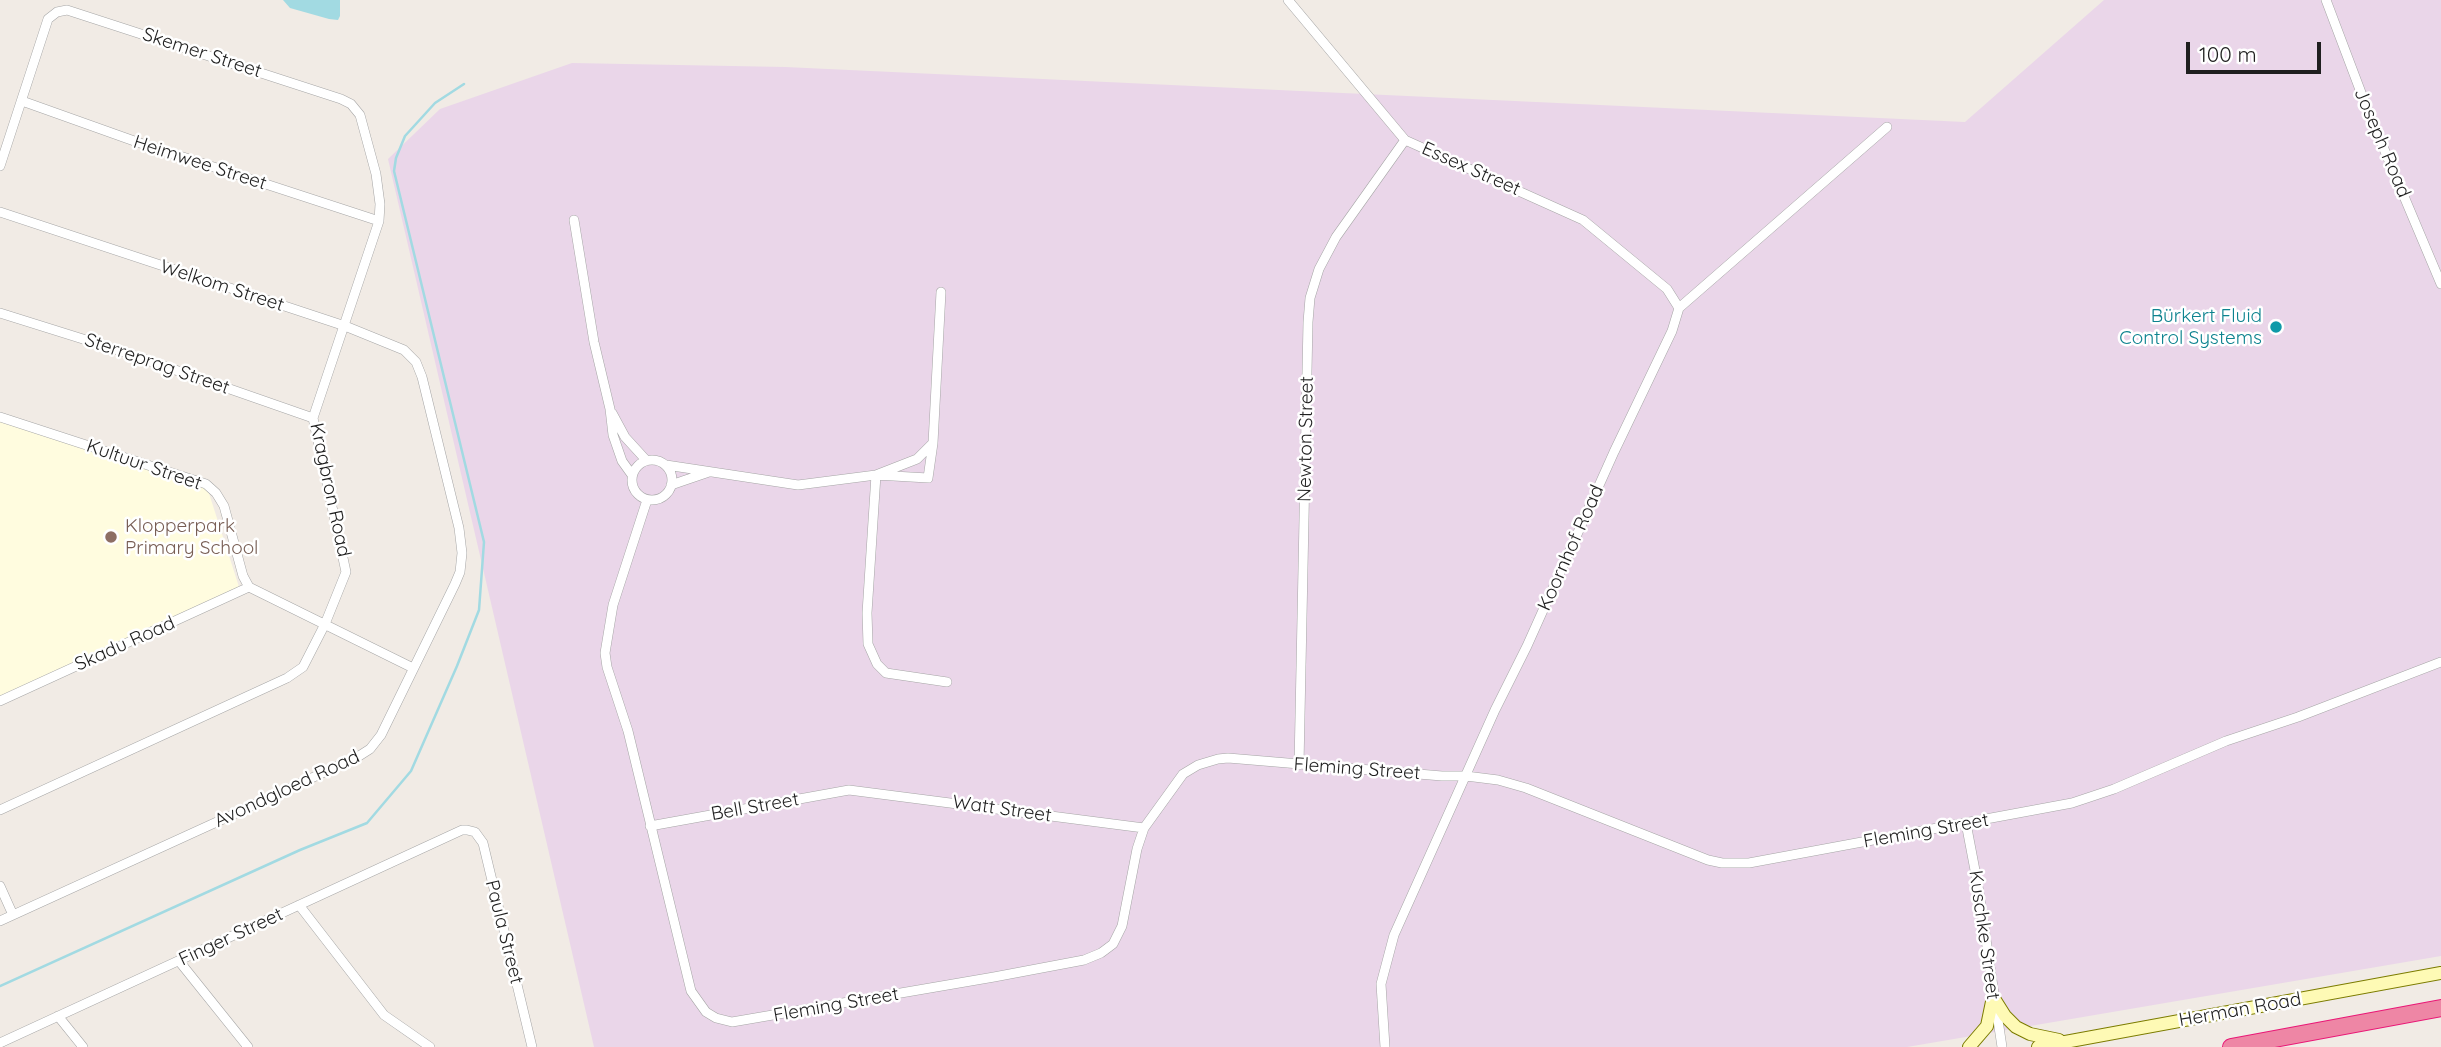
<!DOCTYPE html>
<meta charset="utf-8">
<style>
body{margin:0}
#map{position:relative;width:2441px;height:1047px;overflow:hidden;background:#f1ebe5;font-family:Quicksand,sans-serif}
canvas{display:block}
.scale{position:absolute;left:2186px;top:42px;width:135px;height:32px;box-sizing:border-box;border:4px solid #1f1f1f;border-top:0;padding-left:9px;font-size:21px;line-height:24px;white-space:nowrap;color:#1f1f1f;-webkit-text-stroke:5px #fff;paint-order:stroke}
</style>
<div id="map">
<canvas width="2441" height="1047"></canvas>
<div class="scale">100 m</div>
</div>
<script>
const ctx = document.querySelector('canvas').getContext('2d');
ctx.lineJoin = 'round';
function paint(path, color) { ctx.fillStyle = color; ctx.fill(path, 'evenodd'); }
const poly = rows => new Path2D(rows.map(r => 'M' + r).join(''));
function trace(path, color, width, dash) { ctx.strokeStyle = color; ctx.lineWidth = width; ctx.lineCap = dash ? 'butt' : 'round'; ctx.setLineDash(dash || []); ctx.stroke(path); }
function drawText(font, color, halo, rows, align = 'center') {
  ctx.font = font + ' Quicksand,sans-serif'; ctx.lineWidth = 5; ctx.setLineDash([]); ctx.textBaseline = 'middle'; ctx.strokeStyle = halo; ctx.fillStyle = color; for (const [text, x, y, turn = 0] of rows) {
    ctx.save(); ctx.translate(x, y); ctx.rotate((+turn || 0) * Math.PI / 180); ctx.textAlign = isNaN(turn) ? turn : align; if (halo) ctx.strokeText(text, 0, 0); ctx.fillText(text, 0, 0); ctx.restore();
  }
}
paint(poly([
 [2104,0,2441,0,2441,956,1907,1047,594,1047,388,159,440,109,572,63,785,67,1965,122]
]), '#ead6e9');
paint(poly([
 [0,415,206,484,240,590,0,696]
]), '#fffcdf');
paint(poly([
 [283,0,340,0,340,16,338,20,329,19,290,8]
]), '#a2dae2');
trace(poly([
 [0,986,300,850,367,823,411,771,457,666,479,610,484,542,394,171,396,158,405,136,435,103,464,84]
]), '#a2dae2', 2.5);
const street = poly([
 [1288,0,1405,140,1583,220,1667,289,1679,308],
 [2326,0,2368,111,2441,284],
 [22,101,137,142,379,221],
 [0,166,48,19,57,12,67,10,341,99,351,104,360,115,376,174,380,204,379,221,313,418,346,572,325,624,303,667,287,678,0,810],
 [0,212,345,326,404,350,416,362,422,377,459,528,462,553,460,572,455,584,381,735,370,749,359,756,232,815,0,921],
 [574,220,594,342,610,409,613,435,622,461,632,475],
 [0,313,118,350,313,418],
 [612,413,625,437,646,460],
 [0,417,206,484,216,493,224,506,243,576,249,587,413,668],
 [932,444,917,459,876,475,867,613,868,644,877,664,886,673,947,682],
 '632 480a20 20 0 1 1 40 0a20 20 0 1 1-40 0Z',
 [666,465,798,485,876,475,928,478,933,443,941,292],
 [671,485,709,472],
 [647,500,613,605,605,653,607,667,628,731,691,991,706,1012,716,1018,732,1022,994,977,1084,960,1101,953,1113,944,1122,926,1137,849,1144,828,1183,774,1198,765,1218,759,1228,758,1442,776,1466,776,1498,780,1526,788,1708,860,1722,863,1749,863,2072,803,2114,789,2226,741,2298,717,2441,662],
 [0,701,249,587],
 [1299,765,1308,322,1310,298,1319,269,1336,237,1405,140],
 [1966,823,1978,886,2002,1047],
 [650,826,849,790,1144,828],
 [0,886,13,915],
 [299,905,384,1015,430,1047],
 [179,961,248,1047],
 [58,1016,83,1047],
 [0,1043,462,830,467,830,475,832,483,843,532,1047],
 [1385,1047,1381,984,1394,935,1495,710,1527,646,1614,452,1672,331,1679,308,1887,127]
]);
const secondary = poly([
 [1993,997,2005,1016,2016,1027,2030,1034,2059,1040],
 [1969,1047,1987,1026,1993,997],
 [2038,1047,2441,973]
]);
const highway = poly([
 [2231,1047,2441,1008]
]);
trace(street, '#a6a6a6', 10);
trace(secondary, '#7c7c00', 14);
trace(highway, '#e91776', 18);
trace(street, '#fff', 9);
trace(secondary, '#fefab5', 12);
trace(highway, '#ee86a5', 16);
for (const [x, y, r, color] of [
 [2276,327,7,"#0f9aa8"],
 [111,537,7,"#8d6e63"]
]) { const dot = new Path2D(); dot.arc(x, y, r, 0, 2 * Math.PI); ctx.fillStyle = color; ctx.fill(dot); trace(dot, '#fff', 2.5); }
drawText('19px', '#1f1f1f', '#fff', [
 ["Skemer Street",202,53,18],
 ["Joseph Road",2382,143,67],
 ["Heimwee Street",200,163,18],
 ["Essex Street",1471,169,24],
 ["Welkom Street",222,286,18],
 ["Sterreprag Street",157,364,19],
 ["Newton Street",1306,439,-89],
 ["Kultuur Street",144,465,19],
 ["Kragbron Road",330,490,78],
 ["Koornhof Road",1571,548,-66],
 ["Skadu Road",125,644,-24],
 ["Fleming Street",1357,769,4],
 ["Avondgloed Road",287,789,-25],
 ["Bell Street",755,807,-10],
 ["Watt Street",1002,809,8],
 ["Fleming Street",1926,831,-10],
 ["Paula Street",504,932,76],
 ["Kuschke Street",1984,935,82],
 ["Finger Street",231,937,-25],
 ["Fleming Street",836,1005,-10],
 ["Herman Road",2240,1010,-10]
]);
drawText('19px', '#0d838f', '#fff', [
 ["Bürkert Fluid",2262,316],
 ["Control Systems",2262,338]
], 'right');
drawText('19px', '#785e54', '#fff', [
 ["Klopperpark",125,526],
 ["Primary School",125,548]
], 'left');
</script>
